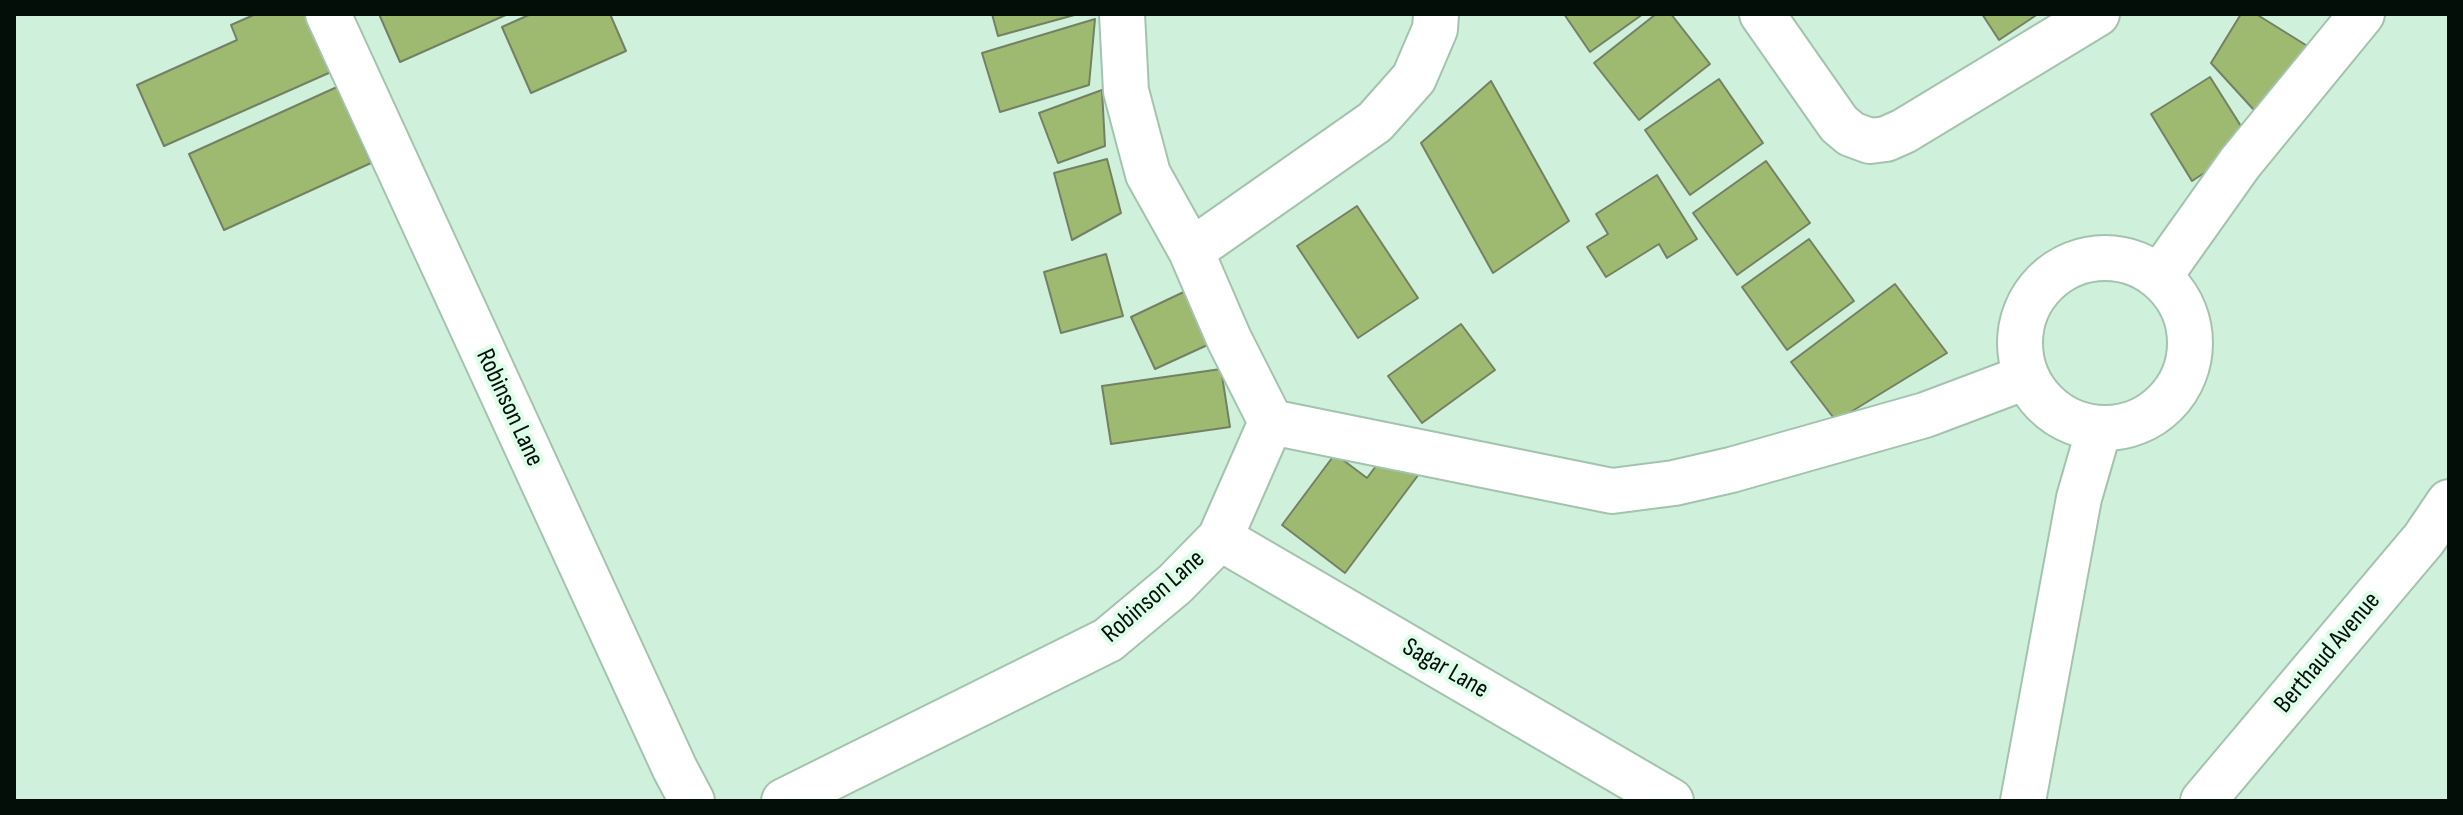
<!DOCTYPE html>
<style>
body{margin:0}
#map{position:relative;width:2463px;height:815px;overflow:hidden;background:#cff0db;font-family:"Sofia Sans Condensed",sans-serif}
canvas{display:block}
.frame{position:absolute;inset:0;border:16px solid #040e08;pointer-events:none}
</style>
<div id="map">
<canvas width="2463" height="815"></canvas>
<div class="frame"></div>
</div>
<script>
const ctx = document.querySelector('canvas').getContext('2d');
ctx.lineJoin = 'round';
function paint(path, color) { ctx.fillStyle = color; ctx.fill(path, 'evenodd'); }
const poly = rows => new Path2D(rows.map(r => 'M' + r).join(''));
function trace(path, color, width, dash) { ctx.strokeStyle = color; ctx.lineWidth = width; ctx.lineCap = dash ? 'butt' : 'round'; ctx.setLineDash(dash || []); ctx.stroke(path); }
function drawText(font, color, halo, rows, align = 'center') {
  ctx.font = font + ' "Sofia Sans Condensed",sans-serif'; ctx.lineWidth = 8; ctx.setLineDash([]); ctx.textBaseline = 'middle'; ctx.strokeStyle = halo; ctx.fillStyle = color; for (const [text, x, y, turn = 0] of rows) {
    ctx.save(); ctx.translate(x, y); ctx.rotate((+turn || 0) * Math.PI / 180); ctx.textAlign = isNaN(turn) ? turn : align; if (halo) ctx.strokeText(text, 0, 0); ctx.fillText(text, 0, 0); ctx.restore();
  }
}
const building = poly([
 [256,14,306,14,331,72,164,146,137,85,237,40,231,25,256,14],
 [379,14,508,14,400,62,379,14],
 [531,14,610,14,626,51,531,93,502,27,531,14],
 [992,14,1078,14,998,36,992,14],
 [1564,14,1643,14,1590,52,1564,14],
 [1656,14,1671,14,1710,64,1639,120,1594,63,1656,14],
 [1982,14,2038,14,1999,40,1982,14],
 [2241,14,2256,14,2309,47,2264,121,2211,63,2241,14],
 [1095,19,1089,85,1000,112,982,53,1095,19],
 [2210,77,2251,142,2192,181,2151,114,2210,77],
 [1719,79,1763,143,1690,195,1645,130,1719,79],
 [1491,81,1569,221,1493,273,1421,143,1491,81],
 [337,87,371,163,224,230,189,154,337,87],
 [1102,90,1105,146,1058,163,1039,113,1102,90],
 [1107,159,1121,213,1072,240,1054,173,1107,159],
 [1766,161,1810,223,1737,275,1693,213,1766,161],
 [1657,175,1697,239,1667,258,1659,244,1606,277,1587,247,1608,234,1596,214,1657,175],
 [1357,206,1418,298,1358,338,1297,246,1357,206],
 [1809,239,1854,301,1787,350,1742,287,1809,239],
 [1106,254,1123,316,1061,333,1044,272,1106,254],
 [1895,284,1947,353,1836,421,1791,362,1895,284],
 [1190,289,1214,342,1155,369,1131,317,1190,289],
 [1461,324,1495,370,1422,423,1388,376,1461,324],
 [1221,369,1230,427,1111,444,1102,386,1221,369],
 [1388,450,1419,474,1345,573,1282,525,1335,454,1367,478,1388,450]
]);
paint(building, '#9dba70');
trace(building, '#748063', 2);
const minor = poly([
 [328,14,675,769,692,801],
 [1762,14,1839,124,1851,134,1870,141,1886,139,1904,131,2097,14],
 [1191,251,1375,122,1414,78,1435,29,1436,14],
 '2020 343a85 85 0 1 1 170 0a85 85 0 1 1-170 0Z',
 [2159,277,2240,163,2362,14],
 [1271,422,1612,491,1674,483,1731,470,1925,415,2026,377],
 [1220,538,1671,801],
 [784,801,1108,640,1175,584,1220,538,1271,422,1229,339,1191,251,1148,174,1126,91,1122,14],
 [2023,801,2079,498,2099,429],
 [2203,801,2424,539,2449,502]
]);
trace(minor, '#a3c3ae', 48);
trace(minor, '#fff', 44);
drawText('26px', '#040e08', '#dcfee8', [
 ["Robinson Lane",509,408,65],
 ["Robinson Lane",1154,597,-41],
 ["Berthaud Avenue",2328,653,-50],
 ["Sagar Lane",1445,669,30]
]);
</script>
